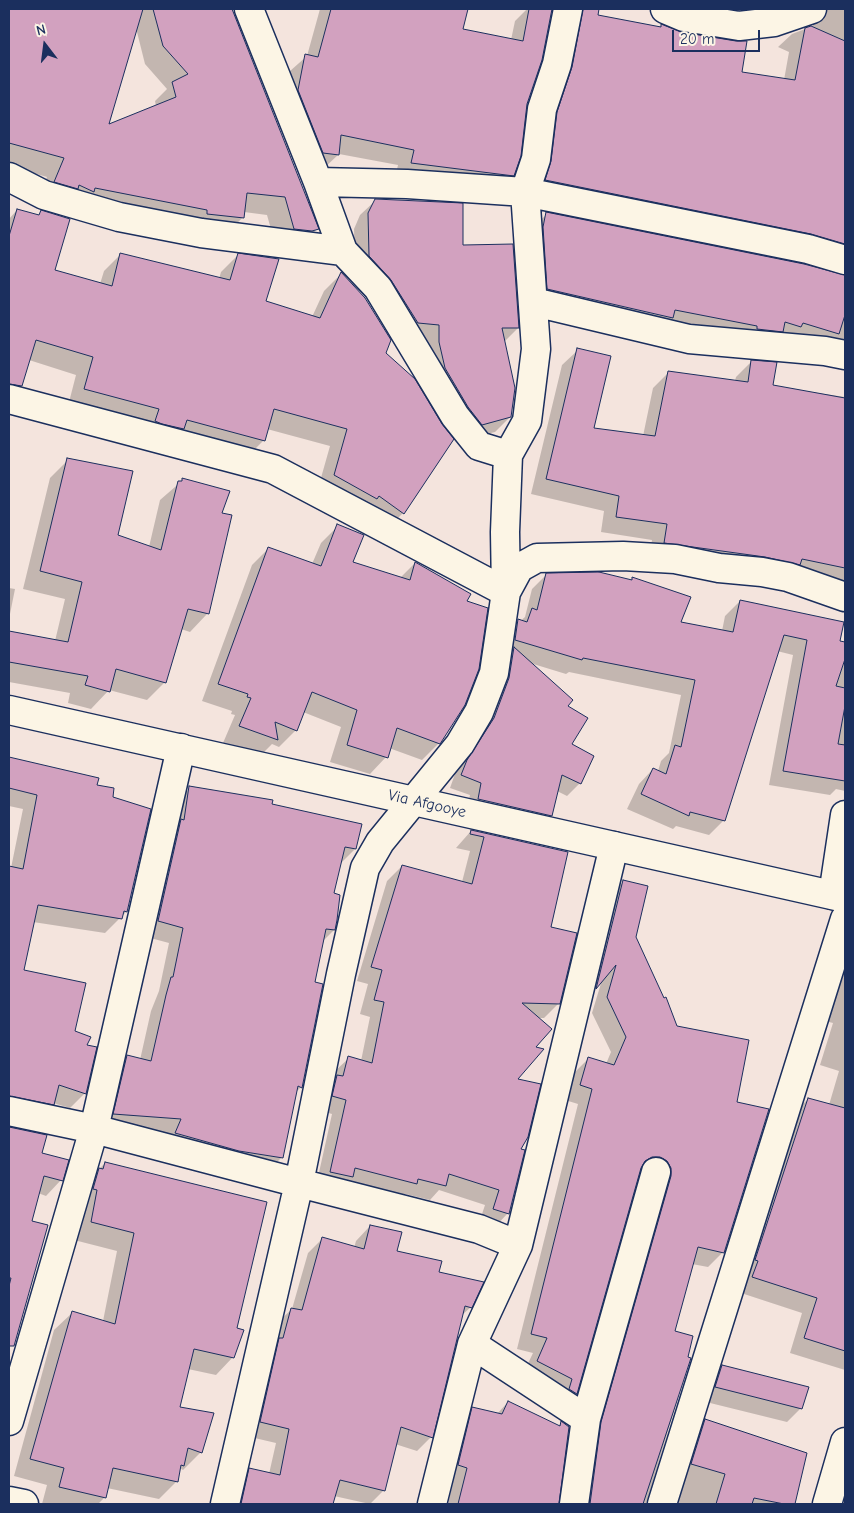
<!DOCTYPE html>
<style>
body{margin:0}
#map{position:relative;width:854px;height:1513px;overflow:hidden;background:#f4e4dd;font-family:"Comic Neue",sans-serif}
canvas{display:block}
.frame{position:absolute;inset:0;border:10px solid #1b2f5e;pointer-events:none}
.north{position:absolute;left:20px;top:20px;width:50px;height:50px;-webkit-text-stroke:4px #fcf5e5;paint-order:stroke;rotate:345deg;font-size:14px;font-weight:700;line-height:20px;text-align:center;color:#1b2f5e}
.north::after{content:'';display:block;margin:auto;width:18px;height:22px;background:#1b2f5e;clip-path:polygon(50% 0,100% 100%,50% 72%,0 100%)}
.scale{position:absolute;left:672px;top:30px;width:88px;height:22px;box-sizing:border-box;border:2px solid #1b2f5e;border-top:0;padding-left:6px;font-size:15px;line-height:18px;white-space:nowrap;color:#1b2f5e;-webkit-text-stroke:4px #fcf5e5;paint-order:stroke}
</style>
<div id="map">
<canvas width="854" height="1513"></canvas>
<div class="frame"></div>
<div class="north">N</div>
<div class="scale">20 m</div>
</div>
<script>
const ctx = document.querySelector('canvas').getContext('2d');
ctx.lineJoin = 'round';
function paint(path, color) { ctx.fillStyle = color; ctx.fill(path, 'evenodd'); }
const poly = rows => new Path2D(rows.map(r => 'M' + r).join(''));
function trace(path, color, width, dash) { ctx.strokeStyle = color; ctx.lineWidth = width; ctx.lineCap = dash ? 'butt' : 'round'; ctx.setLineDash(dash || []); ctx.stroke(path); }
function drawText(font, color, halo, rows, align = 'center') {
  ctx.font = font + ' "Comic Neue",sans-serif'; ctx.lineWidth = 4; ctx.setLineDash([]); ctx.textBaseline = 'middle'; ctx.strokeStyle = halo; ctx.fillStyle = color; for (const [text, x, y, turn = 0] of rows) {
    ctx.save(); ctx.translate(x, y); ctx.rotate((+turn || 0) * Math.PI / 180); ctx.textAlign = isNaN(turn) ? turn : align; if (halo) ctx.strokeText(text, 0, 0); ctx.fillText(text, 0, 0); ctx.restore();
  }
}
paint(poly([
 [9,9,230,9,317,229,299,247,276,247,267,215,244,212,243,217,225,236,37,200,47,177,9,166],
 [136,28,145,64,167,89,155,101,156,106,107,126],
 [320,9,467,9,461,30,511,40,515,21,527,9,552,9,541,60,526,104,513,175,497,191,395,178,398,165,339,154,322,170,283,106,290,71,307,56],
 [584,9,597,12,597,16,741,73,784,80,789,52,778,47,792,34,813,26,813,19,801,9,845,9,845,252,532,195,569,24],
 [681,9,790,9,755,21],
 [375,201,462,247,518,328,504,342,510,417,495,432,467,439,355,271,354,229,360,215],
 [17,210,38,216,42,212,54,271,100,284,104,271,121,254,219,279,221,272,238,255,264,302,312,317,324,291,341,274,384,353,403,513,386,530,317,492,330,446,267,429,264,440,247,457,68,406,76,375,29,360,24,376,9,392,9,219],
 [547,214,845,276,845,352,532,305,530,230],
 [578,350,593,429,643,436,653,388,668,373,735,381,736,377,752,361,771,386,845,397,845,587,649,558,652,540,601,532,604,511,531,494,562,365],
 [68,460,116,536,149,547,160,500,183,480,220,514,207,614,190,632,181,629,165,682,147,700,109,690,91,709,68,703,70,693,9,682,9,633,55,641,65,599,23,589,50,478],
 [338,526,351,563,400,578,415,563,465,602,439,743,422,760,389,748,386,757,370,774,330,762,341,727,303,712,296,730,279,747,272,744,260,756,223,743,235,715,231,714,232,711,202,701,252,565,269,548,312,564,321,543],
 [546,575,630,581,633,579,680,623,722,631,725,616,740,601,845,644,845,791,836,789,830,795,769,785,793,655,777,651,724,820,709,835,676,826,673,829,627,809,639,784,653,769,658,771,661,761,669,753,681,695,569,672,566,674,530,663,566,706,570,744,593,756,580,783,567,796,557,791,551,815,538,828,466,811,470,795,450,788,455,774,482,731,504,635,525,617,532,589],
 [9,588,15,589,9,619],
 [9,758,98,779,95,786,111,798,126,912,105,933,33,922,22,971,86,1045,85,1093,70,1108,53,1103,38,1119,9,1113,9,868,11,868,23,809,9,806],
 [190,788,271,805,355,849,340,864,333,894,334,930,323,941,313,983,301,1087,295,1093,282,1157,267,1172,161,1148,167,1133,99,1129,112,1072,127,1057,140,1060,151,1011,159,991,169,943,143,936,175,803],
 [471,831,567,853,549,928,559,1003,544,1018,537,1018,534,1048,515,1080,519,1149,508,1213,494,1228,479,1223,485,1205,439,1190,430,1200,405,1194,401,1198,316,1186,332,1114,318,1110,334,1072,349,1058,361,1061,370,1017,360,1014,368,984,357,981,387,881,402,866,462,882,470,851,456,848],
 [623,882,635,937,676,1027,735,1103,723,1252,708,1267,692,1264,674,1332,687,1358,690,1358,646,1504,577,1504,644,1171,639,1172,576,1394,561,1408,522,1376,533,1353,517,1349,578,1104,565,1100,573,1074,588,1059,606,1064,611,1052,592,1013,602,980,582,1001,608,897],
 [845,970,845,1370,790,1353,802,1313,738,1292,793,1114,808,1099,829,1105,839,1071,820,1065,833,1023,825,1021,835,987,842,980],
 [9,1127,45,1136,41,1154,61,1180,46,1196,38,1193,30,1222,38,1224,9,1350],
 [105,1163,235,1329,233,1357,216,1375,188,1369,178,1408,201,1452,183,1470,180,1468,177,1481,159,1499,107,1488,104,1498,98,1504,42,1504,47,1485,14,1476,54,1330,72,1313,103,1321,117,1251,74,1240,82,1187],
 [370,1226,396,1252,438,1273,471,1307,461,1316,431,1437,417,1451,395,1444,384,1490,370,1504,334,1496,332,1504,231,1504,235,1484,250,1469,269,1474,276,1443,246,1436,277,1323,292,1309,308,1253,322,1239,354,1248,356,1241],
 [722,1366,801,1408,787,1422,702,1401,708,1381],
 [508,1402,558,1427,561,1423,568,1427,559,1504,448,1504,453,1482,443,1480,458,1423,473,1408,497,1414],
 [705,1420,805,1454,794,1504,669,1504,690,1435],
 [845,1483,845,1504,837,1504]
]), '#0003');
const building = poly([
 [9,9,143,9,109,124,176,97,172,82,188,74,163,46,153,9,232,9,319,229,312,231,294,229,285,197,247,193,244,218,207,214,207,210,95,188,94,192,79,185,78,189,54,182,64,158,9,143,9,9],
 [331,9,468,9,463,29,523,41,529,9,552,9,542,60,527,104,521,156,514,176,411,163,414,150,341,135,339,155,323,153,298,90,305,54,318,57,331,9],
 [583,9,599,9,598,15,661,27,661,24,681,32,736,41,747,41,742,72,795,80,805,28,811,26,845,41,845,244,811,234,545,180,551,161,557,112,572,67,583,9],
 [375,199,463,203,463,245,513,244,519,328,502,328,515,388,511,417,482,425,468,407,445,368,439,342,439,325,418,323,391,280,369,256,368,213,375,199],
 [17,209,39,215,41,210,70,219,55,270,112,286,120,253,230,280,238,253,279,259,266,301,320,318,341,272,365,298,391,340,386,353,415,379,442,424,454,439,404,514,379,496,377,499,334,475,347,429,274,409,265,441,187,420,184,429,162,424,155,421,159,409,84,389,93,357,36,340,22,386,9,384,9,236,17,209],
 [546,212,804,264,845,275,845,315,839,334,803,323,801,327,785,322,783,332,757,329,757,326,675,310,673,318,547,289,543,227,546,212],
 [577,348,611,356,594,428,655,436,668,371,748,382,751,360,777,362,773,385,845,398,845,568,802,559,800,565,765,557,664,543,667,524,616,517,619,496,546,479,577,348],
 [67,458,133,471,118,535,161,550,178,481,182,481,182,478,230,491,222,513,232,515,209,614,188,609,166,683,116,669,110,692,85,685,88,676,9,662,9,631,68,642,82,582,40,571,67,458],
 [337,524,364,535,353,562,410,580,415,562,471,594,467,601,488,608,479,669,465,705,440,744,397,728,388,758,347,745,357,710,312,692,297,731,275,722,278,740,239,726,251,698,247,697,248,694,218,684,268,547,321,566,337,524],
 [599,572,632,580,632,577,691,597,681,622,733,632,740,600,844,622,840,641,845,642,845,659,836,686,845,688,845,706,838,744,845,745,845,781,783,771,807,640,784,635,725,821,690,812,689,816,641,794,653,768,666,774,675,745,681,747,695,680,583,658,582,660,515,640,518,619,527,622,532,608,537,610,546,573,599,572],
 [514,647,573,700,568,706,588,718,572,744,594,756,581,784,562,775,552,816,478,799,481,783,461,775,467,760,494,718,509,678,514,647],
 [9,757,99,778,97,785,114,788,113,797,151,809,127,912,124,911,122,919,38,905,24,970,86,983,75,1031,91,1037,87,1045,97,1047,86,1094,59,1085,54,1105,9,1096,9,866,23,869,37,795,9,788,9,757],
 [189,786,273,800,272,804,362,824,356,849,345,847,334,893,340,895,337,920,335,930,326,929,315,982,323,984,302,1088,298,1086,283,1158,239,1151,175,1133,181,1119,113,1114,127,1055,151,1061,166,995,171,977,173,977,183,928,158,921,181,819,184,820,189,786],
 [471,830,568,852,551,927,577,933,560,1004,522,1003,552,1029,536,1047,544,1049,518,1079,541,1084,528,1137,521,1149,525,1150,509,1214,493,1209,499,1190,449,1174,446,1186,418,1179,417,1184,355,1168,353,1177,330,1172,346,1100,332,1096,337,1075,343,1076,348,1056,372,1063,384,1002,374,1000,382,970,371,967,402,865,472,884,484,837,470,834,471,830],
 [623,880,648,886,636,937,664,998,666,997,677,1026,749,1040,737,1102,769,1109,724,1253,698,1247,675,1331,693,1336,688,1357,691,1358,643,1504,590,1504,601,1422,671,1176,671,1168,667,1161,660,1157,652,1157,645,1161,641,1168,577,1394,569,1389,572,1379,537,1361,547,1338,531,1334,592,1089,580,1085,588,1057,614,1065,626,1037,607,997,616,965,596,989,623,880],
 [808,1098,845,1108,845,1351,804,1338,817,1298,752,1277,758,1261,755,1260,808,1098],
 [9,1127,47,1135,42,1153,69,1160,63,1181,44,1176,32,1221,48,1225,14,1346,9,1346,9,1286,11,1278,9,1278,9,1127],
 [105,1162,267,1202,237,1328,244,1330,234,1358,194,1349,180,1407,214,1413,202,1453,188,1448,184,1466,181,1465,178,1482,113,1468,106,1498,59,1487,64,1468,30,1459,72,1311,115,1324,134,1233,91,1222,97,1190,93,1189,99,1168,103,1169,105,1162],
 [370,1225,402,1232,397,1251,442,1261,439,1272,484,1282,472,1308,465,1306,433,1438,401,1427,385,1491,340,1480,333,1504,241,1504,249,1468,280,1475,289,1429,260,1422,279,1338,283,1338,291,1308,302,1310,322,1237,364,1249,370,1225],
 [722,1365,809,1387,802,1409,715,1387,722,1365],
 [508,1401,560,1426,561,1421,569,1427,559,1504,458,1504,467,1468,458,1465,472,1407,502,1414,508,1401],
 [705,1419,807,1453,795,1504,784,1504,754,1498,752,1504,716,1504,725,1474,691,1464,705,1419]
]);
paint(building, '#d2a1bf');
trace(building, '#1b2f5e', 1);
const minor = poly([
 [249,9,318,182,343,251,378,288,455,416,479,446,508,455,505,532,506,592],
 [665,9,684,17,739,26,774,22,812,9],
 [9,177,44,195,119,217,201,233,343,251],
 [318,182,407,184,525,192,808,249,845,260],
 [534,302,689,339,825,351,845,355],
 [9,399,273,469,506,592,494,673,479,712,460,744,380,842,365,868,341,974,299,1183,479,1229,518,1245],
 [508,455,527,421,536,349,525,192,536,159,542,109,557,64,568,9],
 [506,592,519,568,537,558,623,556,675,559,719,568,762,572,788,577,845,597],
 [833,895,845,815],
 [9,1111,94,1129,299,1183,225,1504],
 [472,1344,586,1419,574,1504],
 [586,1419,656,1172],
 [9,1421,94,1129,181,748],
 [9,1501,24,1504],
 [432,1504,472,1344,518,1245,614,846],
 [662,1504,845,919],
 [827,1504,845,1442]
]);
const major = poly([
 [9,710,845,898]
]);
trace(minor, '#1b2f5e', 31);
trace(major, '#1b2f5e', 31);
trace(minor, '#fcf5e5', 28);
trace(major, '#fcf5e5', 28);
drawText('16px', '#1b2f5e', '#fcf5e5', [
 ["Via Afgooye",427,804,13]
]);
</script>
